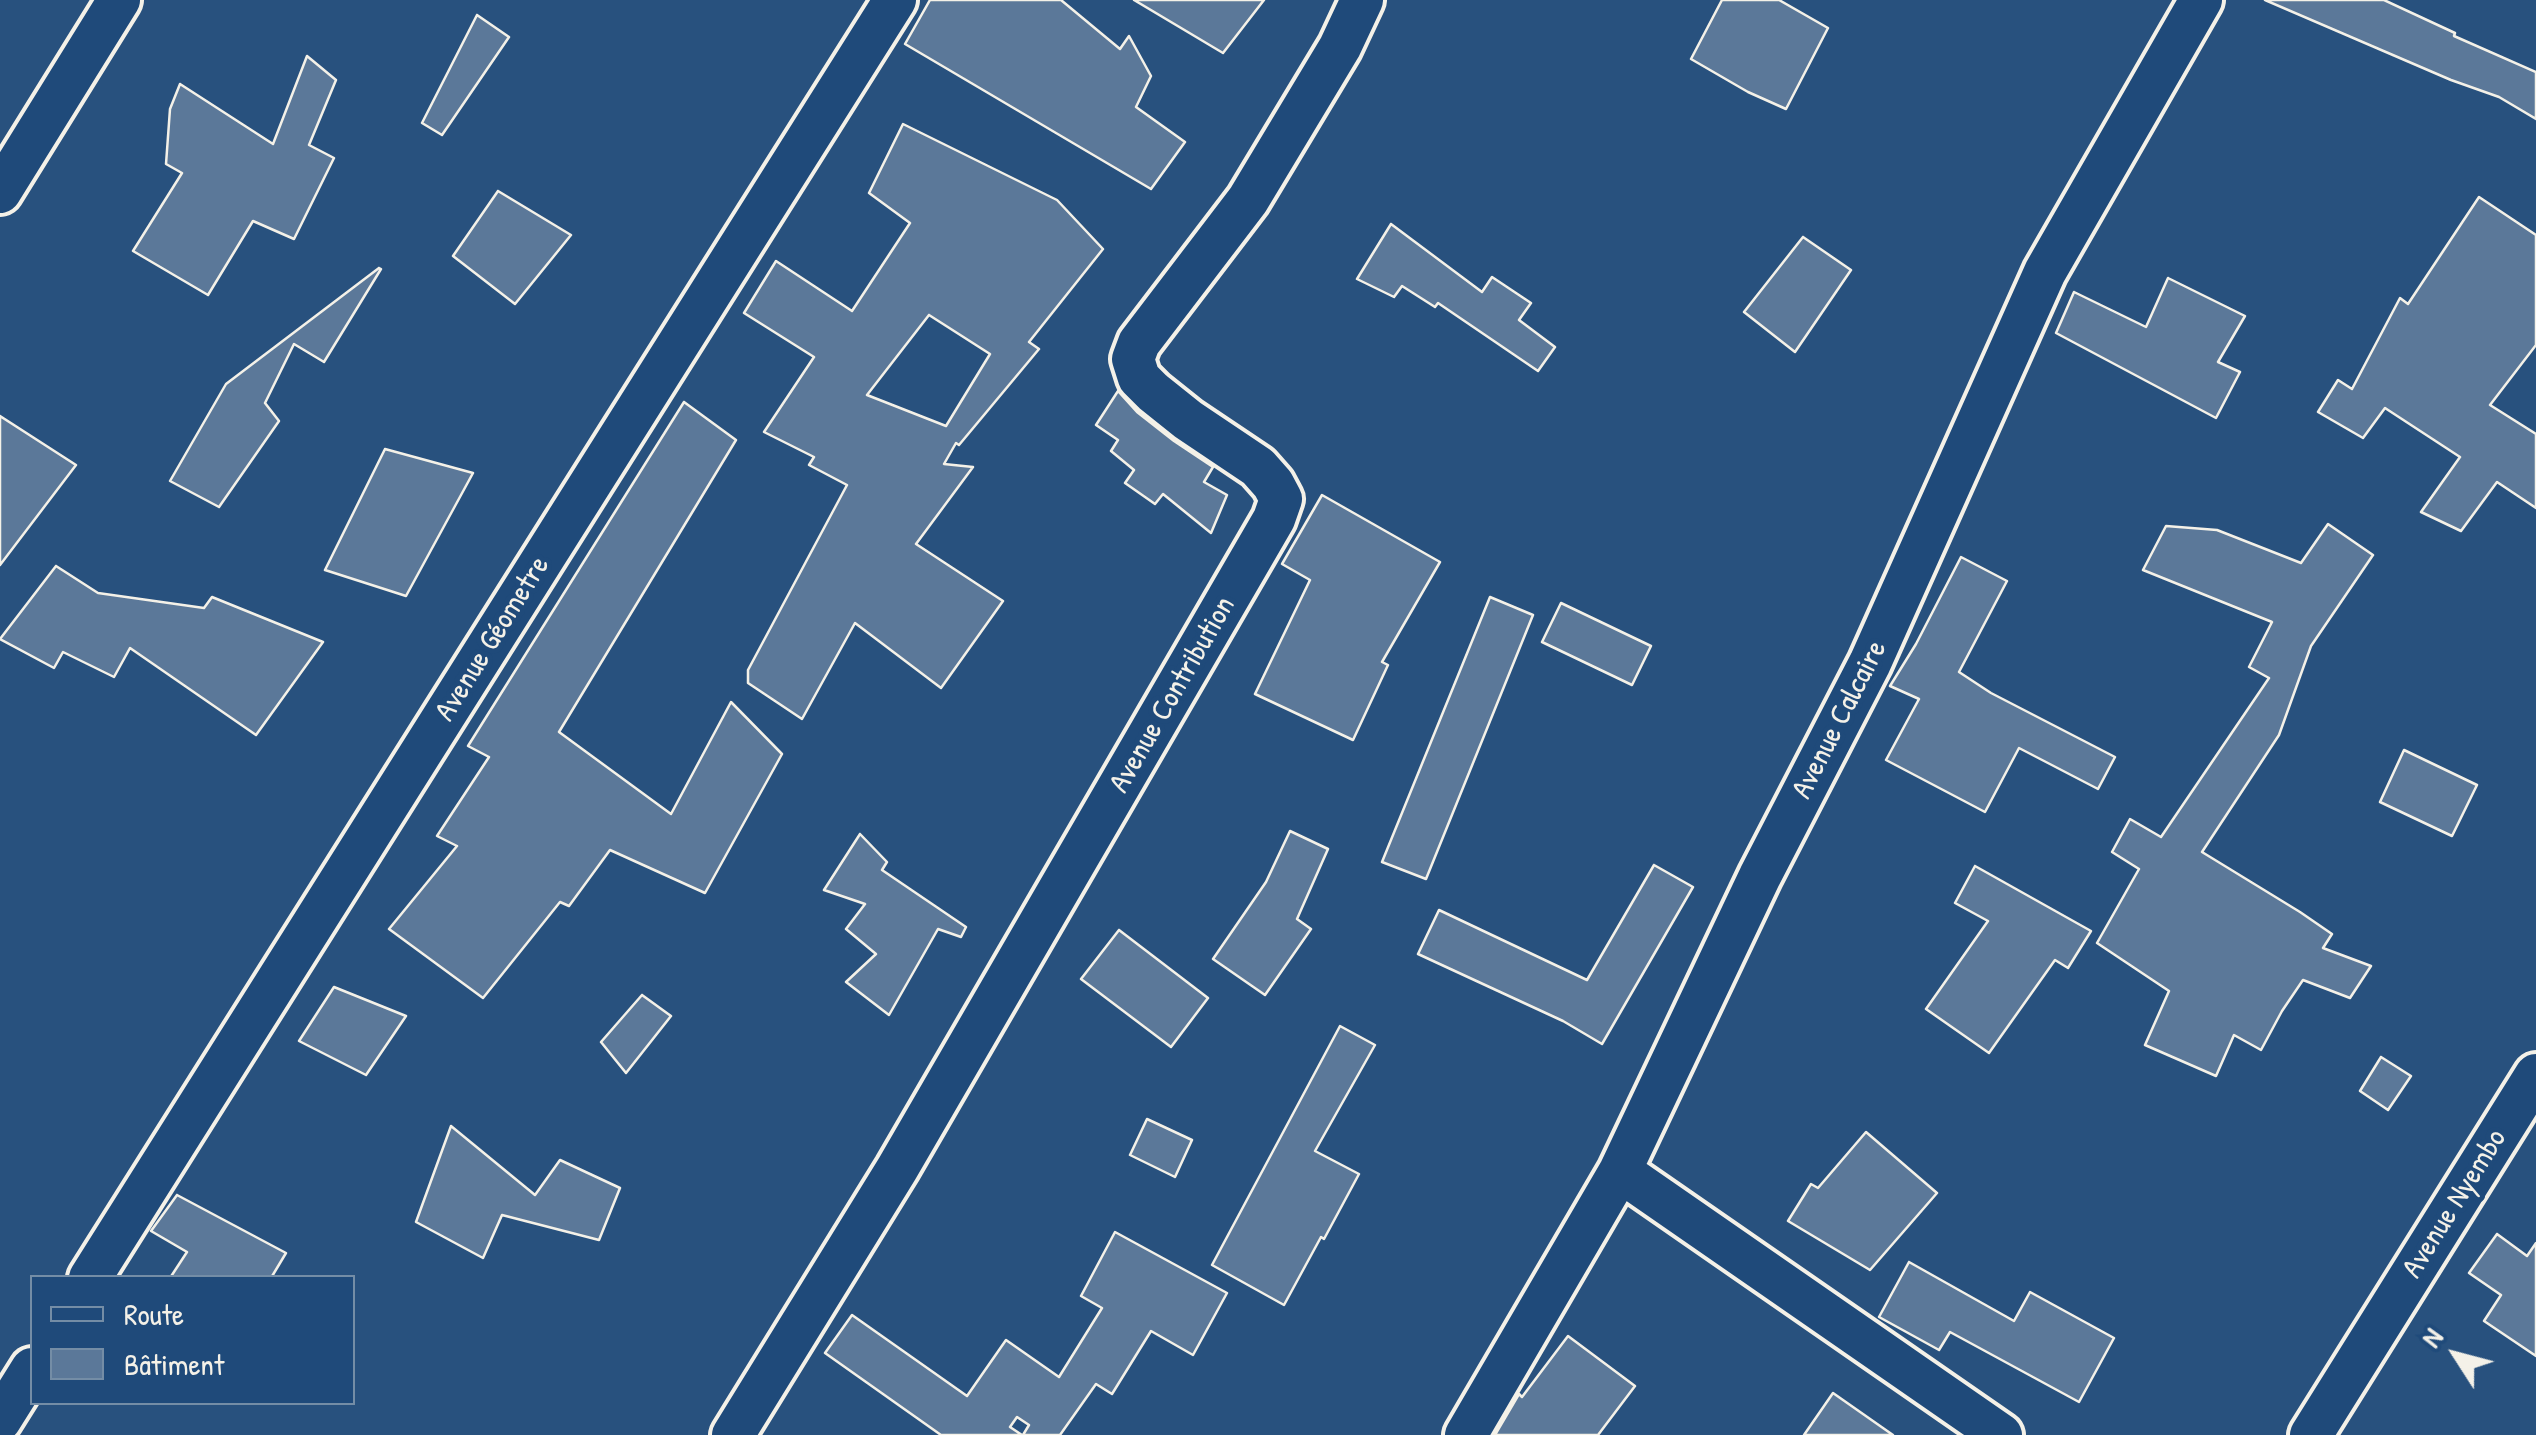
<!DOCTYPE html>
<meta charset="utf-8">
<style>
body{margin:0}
#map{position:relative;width:2536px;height:1435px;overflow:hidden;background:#28517e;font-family:"Patrick Hand",sans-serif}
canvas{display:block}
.legend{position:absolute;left:30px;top:1275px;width:325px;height:130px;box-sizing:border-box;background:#1f4a7a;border:2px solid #748da6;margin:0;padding:12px 18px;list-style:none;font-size:30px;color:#f4f1e8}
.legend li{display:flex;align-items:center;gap:20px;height:50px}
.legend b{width:50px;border:2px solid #748da6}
.north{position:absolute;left:2406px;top:1305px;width:100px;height:100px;-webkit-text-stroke:8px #1f4a7a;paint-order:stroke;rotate:306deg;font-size:28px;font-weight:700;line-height:40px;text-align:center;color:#f4f1e8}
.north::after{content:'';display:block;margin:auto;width:35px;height:45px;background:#f4f1e8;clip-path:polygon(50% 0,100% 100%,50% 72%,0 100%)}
</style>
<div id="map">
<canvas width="2536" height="1435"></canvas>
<ul class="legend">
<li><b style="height:12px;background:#1f4a7a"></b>Route</li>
<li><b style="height:28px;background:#5b7899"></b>Bâtiment</li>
</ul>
<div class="north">N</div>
</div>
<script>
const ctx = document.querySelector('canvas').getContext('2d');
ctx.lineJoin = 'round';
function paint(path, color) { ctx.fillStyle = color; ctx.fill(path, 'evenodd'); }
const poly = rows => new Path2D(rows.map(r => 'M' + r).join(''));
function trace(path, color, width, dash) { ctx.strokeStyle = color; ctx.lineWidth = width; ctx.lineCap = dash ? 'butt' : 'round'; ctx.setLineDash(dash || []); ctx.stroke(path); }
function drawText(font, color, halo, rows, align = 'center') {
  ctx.font = font + ' "Patrick Hand",sans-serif'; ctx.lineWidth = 10; ctx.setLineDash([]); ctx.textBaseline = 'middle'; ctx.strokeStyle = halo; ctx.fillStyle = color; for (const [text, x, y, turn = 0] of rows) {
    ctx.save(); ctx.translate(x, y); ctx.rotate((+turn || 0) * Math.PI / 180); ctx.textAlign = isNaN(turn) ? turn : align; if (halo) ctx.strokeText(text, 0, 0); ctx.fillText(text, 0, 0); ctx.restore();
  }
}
const building = poly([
 [930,0,1061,0,1120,49,1129,36,1151,76,1136,107,1185,142,1151,189,905,44,930,0],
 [1134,0,1264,0,1223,53,1134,0],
 [1722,0,1779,0,1828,28,1786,109,1748,92,1691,59,1722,0],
 [2265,0,2384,0,2455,33,2454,36,2536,72,2536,119,2499,97,2451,80,2265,0],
 [477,15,509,37,442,135,422,123,477,15],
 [307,56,336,80,309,145,334,158,294,239,253,221,208,295,133,251,182,173,166,164,170,109,180,84,273,144,307,56],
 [903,124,1057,200,1103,249,1029,342,1039,349,959,445,956,443,944,464,973,467,916,544,1003,601,941,688,855,623,802,719,748,683,748,670,847,485,809,465,814,457,764,432,814,357,744,313,776,261,852,311,910,223,869,193,903,124],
 [929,315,990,354,946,426,867,395,929,315],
 [498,191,571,235,515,304,453,256,498,191],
 [2479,197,2536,235,2536,345,2490,405,2536,434,2536,508,2497,482,2461,531,2421,512,2460,457,2385,408,2363,438,2318,412,2338,380,2352,389,2400,298,2408,304,2479,197],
 [1391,224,1482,292,1492,277,1531,303,1519,320,1555,347,1538,371,1438,303,1435,307,1402,286,1394,297,1357,279,1391,224],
 [1803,237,1851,270,1795,352,1744,312,1803,237],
 [379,268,381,269,324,362,294,344,265,403,279,421,219,507,170,481,226,384,379,268],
 [2168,278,2245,316,2218,362,2240,372,2216,418,2056,333,2074,292,2146,327,2168,278],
 [1118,391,1137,412,1174,441,1213,467,1204,482,1227,495,1211,533,1163,494,1155,504,1125,483,1134,470,1111,451,1118,440,1096,425,1118,391],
 [684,402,736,440,559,732,671,814,731,702,782,754,705,893,610,850,569,906,560,902,483,998,389,929,457,846,437,836,489,757,468,746,684,402],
 [0,416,76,465,0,565,0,416],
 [385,449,473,473,406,596,325,570,385,449],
 [1322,495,1440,562,1382,662,1388,665,1353,740,1255,694,1310,580,1282,564,1322,495],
 [2328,524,2373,555,2311,646,2279,735,2202,852,2300,912,2332,934,2323,948,2371,966,2350,998,2303,980,2282,1011,2261,1050,2234,1035,2216,1076,2145,1045,2169,991,2097,943,2139,869,2112,852,2130,819,2161,837,2269,678,2249,667,2272,622,2143,570,2166,526,2217,530,2301,563,2328,524],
 [1961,557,2007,581,1959,672,1991,693,2115,757,2098,789,2019,748,1985,812,1886,760,1919,699,1890,686,1916,644,1961,557],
 [56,566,98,593,204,608,212,597,323,642,256,735,130,648,114,677,63,652,54,668,0,639,56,566],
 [1490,597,1533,615,1426,879,1382,862,1490,597],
 [1561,603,1651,646,1632,685,1542,642,1561,603],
 [2404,750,2477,785,2452,836,2380,802,2404,750],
 [1290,831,1328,849,1297,919,1311,929,1265,995,1213,959,1266,882,1290,831],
 [860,834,887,862,882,870,966,927,961,937,938,929,889,1015,846,982,876,954,846,929,865,904,824,890,860,834],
 [1654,865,1693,887,1602,1044,1563,1021,1418,954,1439,910,1587,980,1654,865],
 [1975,866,2091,931,2068,968,2055,960,1989,1053,1926,1009,1988,921,1955,903,1975,866],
 [1119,930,1208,998,1171,1047,1081,979,1119,930],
 [334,987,406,1016,366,1075,299,1041,334,987],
 [642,995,671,1016,626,1073,601,1042,642,995],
 [1340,1026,1375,1045,1315,1151,1359,1174,1324,1239,1321,1237,1284,1305,1212,1265,1340,1026],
 [2381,1057,2411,1076,2388,1110,2360,1091,2381,1057],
 [1147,1119,1192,1140,1175,1177,1130,1155,1147,1119],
 [451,1126,535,1195,560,1160,620,1188,599,1240,502,1215,483,1258,416,1222,451,1126],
 [1866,1132,1937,1193,1870,1270,1788,1221,1811,1184,1818,1188,1866,1132],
 [177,1195,286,1253,271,1278,170,1278,187,1252,151,1231,177,1195],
 [1115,1232,1227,1293,1193,1355,1151,1331,1112,1394,1096,1384,1060,1435,1023,1435,1029,1425,1017,1417,1010,1427,1022,1435,941,1435,825,1353,852,1315,967,1396,1006,1340,1059,1377,1102,1308,1081,1296,1115,1232],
 [2497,1234,2527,1256,2536,1243,2536,1356,2484,1321,2501,1295,2469,1273,2497,1234],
 [1909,1262,2014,1321,2030,1292,2114,1338,2079,1402,1950,1332,1939,1350,1879,1317,1909,1262],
 [1568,1336,1635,1386,1598,1435,1495,1435,1519,1394,1522,1397,1568,1336],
 [1833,1393,1893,1435,1804,1435,1833,1393]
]);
paint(building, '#5b7899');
trace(building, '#f4f1e8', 2.5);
const minor = poly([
 [0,192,119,0],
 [1620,1171,2001,1435],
 [90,1278,895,0],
 [0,1420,32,1369],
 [733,1435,897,1169,1274,519,1281,499,1273,484,1258,467,1188,420,1153,392,1139,378,1133,359,1139,343,1248,200,1340,47,1362,0],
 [1466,1435,1620,1171,1760,876,1870,663,2045,272,2201,0],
 [2311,1435,2536,1075]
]);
trace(minor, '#f4f1e8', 50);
trace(minor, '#1f4a7a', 42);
drawText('30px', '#f4f1e8', '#1f4a7a', [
 ["Avenue Géometre",493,639,-58],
 ["Avenue Contribution",1173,695,-60],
 ["Avenue Calcaire",1840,720,-63],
 ["Avenue Nyembo",2455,1204,-58]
]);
</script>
